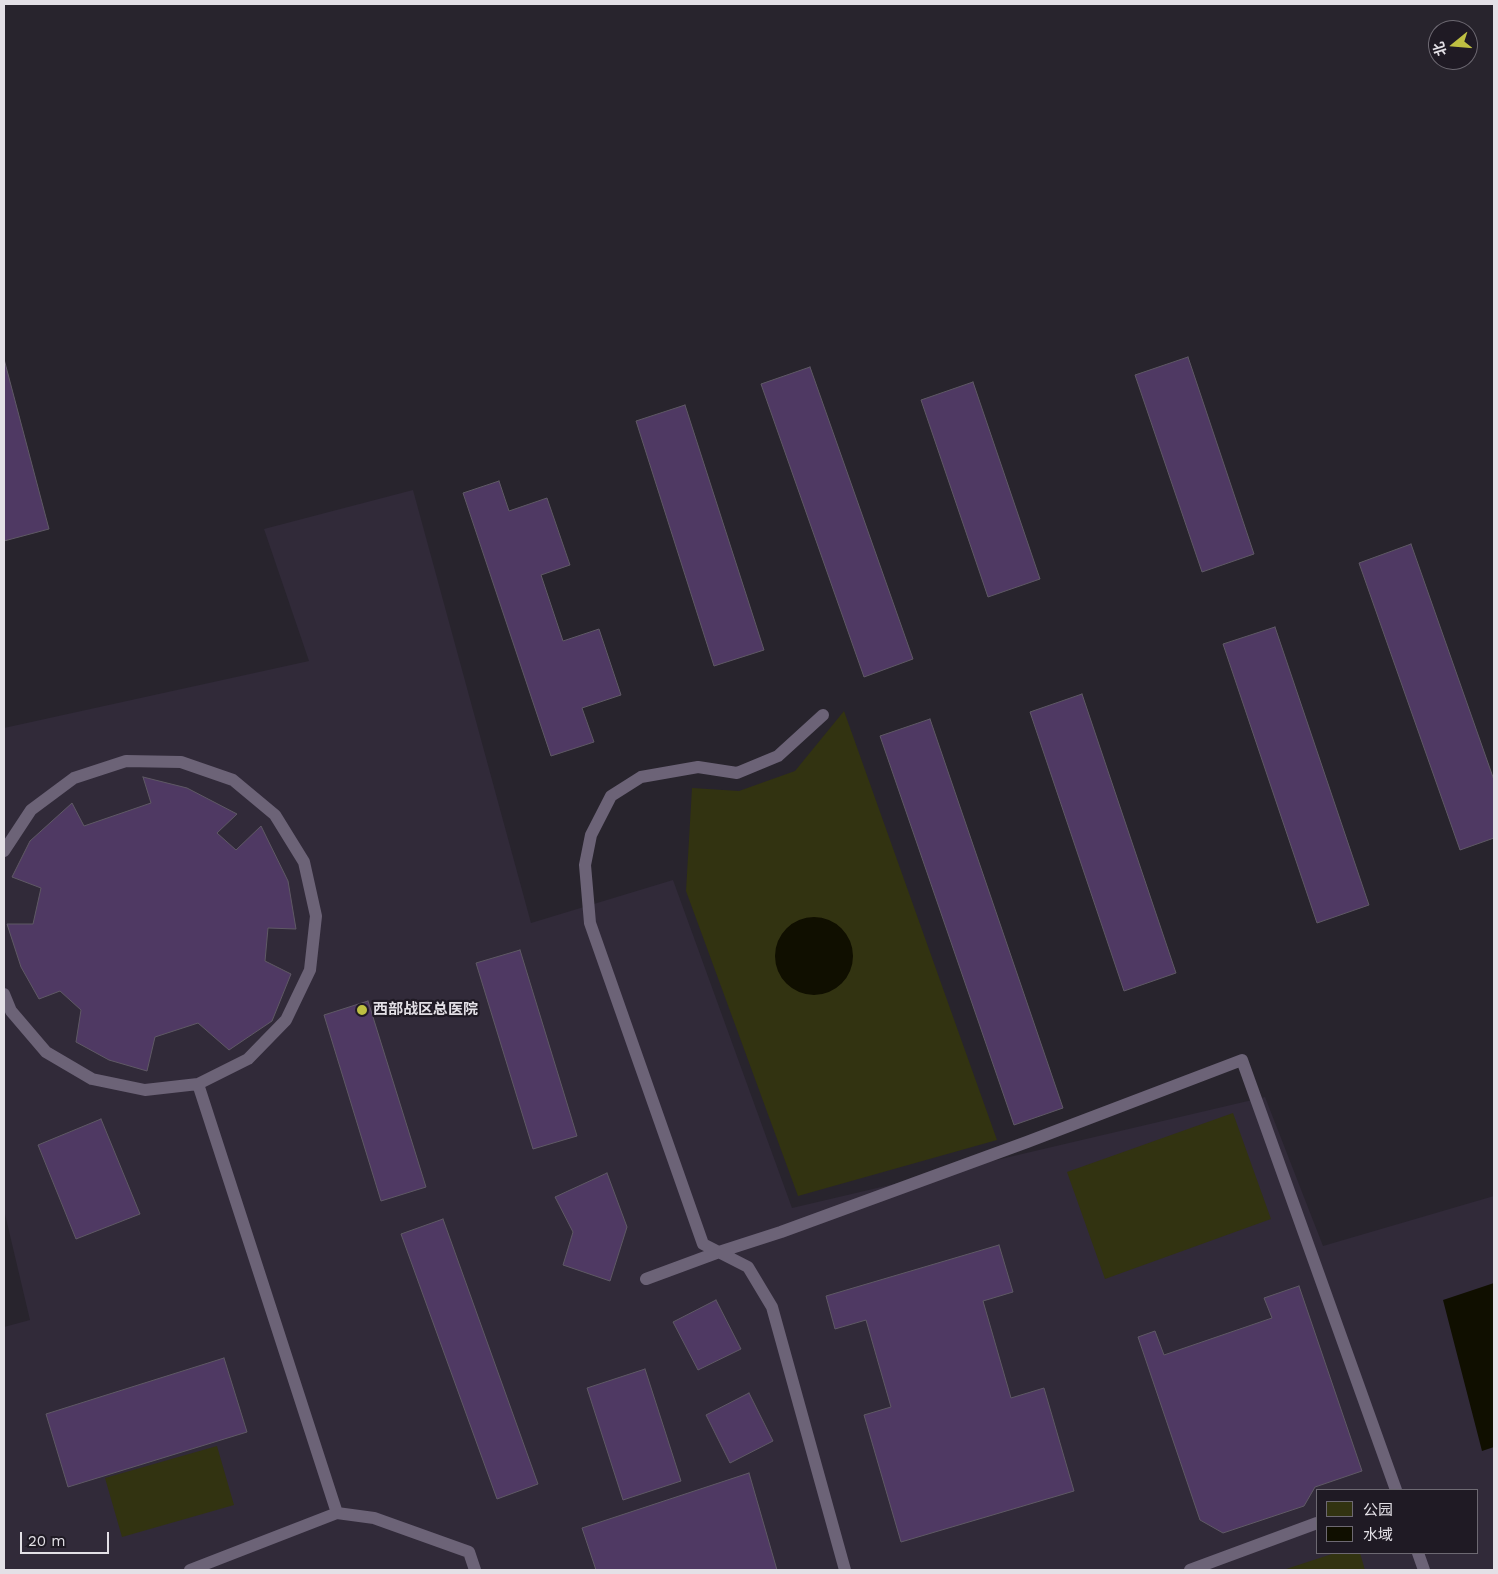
<!DOCTYPE html>
<meta charset="utf-8">
<style>
body{margin:0}
#map{position:relative;width:1498px;height:1574px;overflow:hidden;background:#28242d;font-family:"Work Sans","Noto Sans SC",sans-serif}
canvas{display:block}
.frame{position:absolute;inset:0;border:5px solid #e3e0e6;pointer-events:none}
.legend{position:absolute;left:1316px;top:1489px;width:162px;height:65px;box-sizing:border-box;background:#1f1a24;border:1px solid #6d6972;margin:0;padding:6px 9px;list-style:none;font-size:15px;color:#e3e0e6}
.legend li{display:flex;align-items:center;gap:10px;height:25px}
.legend b{width:25px;border:1px solid #6d6972}
.north{position:absolute;left:1428px;top:20px;width:50px;height:50px;box-sizing:border-box;background:#1f1a24;border:1px solid #6d6972;border-radius:50%;rotate:253deg;font-size:14px;font-weight:700;line-height:20px;text-align:center;color:#e3e0e6}
.north::after{content:'';display:block;margin:auto;width:18px;height:22px;background:#bebf42;clip-path:polygon(50% 0,100% 100%,50% 72%,0 100%)}
.scale{position:absolute;left:20px;top:1532px;width:89px;height:22px;box-sizing:border-box;border:2px solid #e3e0e6;border-top:0;padding-left:6px;font-size:15px;line-height:18px;white-space:nowrap;color:#e3e0e6;-webkit-text-stroke:4px #1f1a24;paint-order:stroke}
</style>
<div id="map">
<canvas width="1498" height="1574"></canvas>
<div class="frame"></div>
<ul class="legend">
<li><b style="height:14px;background:#323311"></b>公园</li>
<li><b style="height:14px;background:#100f00"></b>水域</li>
</ul>
<div class="north">北</div>
<div class="scale">20 m</div>
</div>
<script>
const ctx = document.querySelector('canvas').getContext('2d');
ctx.lineJoin = 'round';
function paint(path, color) { ctx.fillStyle = color; ctx.fill(path, 'evenodd'); }
const poly = rows => new Path2D(rows.map(r => 'M' + r).join(''));
function trace(path, color, width, dash) { ctx.strokeStyle = color; ctx.lineWidth = width; ctx.lineCap = dash ? 'butt' : 'round'; ctx.setLineDash(dash || []); ctx.stroke(path); }
function drawText(font, color, halo, rows, align = 'center') {
  ctx.font = font + ' "Work Sans","Noto Sans SC",sans-serif'; ctx.lineWidth = 4.5; ctx.setLineDash([]); ctx.textBaseline = 'middle'; ctx.strokeStyle = halo; ctx.fillStyle = color; for (const [text, x, y, turn = 0] of rows) {
    ctx.save(); ctx.translate(x, y); ctx.rotate((+turn || 0) * Math.PI / 180); ctx.textAlign = isNaN(turn) ? turn : align; if (halo) ctx.strokeText(text, 0, 0); ctx.fillText(text, 0, 0); ctx.restore();
  }
}
paint(poly([
 [413,490,531,923,673,880,792,1208,1265,1097,1323,1246,1494,1196,1494,1570,4,1570,4,1327,30,1320,4,1210,4,728,309,661,264,529],
 [1317,1490,1477,1490,1477,1553,1317,1553]
]), '#312a39');
paint(poly([
 [844,711,997,1140,798,1196,686,891,692,788,739,791,795,771],
 [1233,1113,1271,1219,1105,1279,1067,1172],
 [217,1446,234,1505,122,1537,105,1478],
 [1335,1553,1360,1553,1365,1570,1283,1570]
]), '#323311');
paint(poly([
 '775 956a39 39 0 1 1 78 0a39 39 0 1 1-78 0Z',
 [1494,1283,1494,1447,1482,1451,1443,1300]
]), '#100f00');
const building = poly([
 [1188,357,1254,554,1202,572,1135,375,1188,357],
 [4,359,49,529,4,541,4,359],
 [810,367,913,659,864,677,761,384,810,367],
 [973,382,1040,579,988,597,921,400,973,382],
 [685,405,764,650,714,666,636,421,685,405],
 [499,481,509,511,547,498,570,565,541,575,563,641,599,629,621,695,582,708,594,742,551,756,463,493,499,481],
 [1411,544,1494,780,1494,838,1460,850,1359,563,1411,544],
 [1275,627,1369,905,1317,923,1223,644,1275,627],
 [1082,694,1176,973,1124,991,1030,712,1082,694],
 [930,719,1063,1108,1014,1125,880,736,930,719],
 [143,777,187,788,237,814,217,833,236,850,261,826,288,881,296,929,268,928,265,961,291,974,272,1021,229,1050,198,1023,155,1037,147,1071,109,1060,76,1042,81,1010,60,991,39,999,21,967,7,924,33,924,41,888,12,877,30,841,72,803,84,826,151,803,143,777],
 [520,950,577,1136,533,1149,476,963,520,950],
 [368,1001,426,1187,381,1201,324,1015,368,1001],
 [101,1119,140,1214,76,1239,38,1145,101,1119],
 [607,1173,627,1227,610,1281,563,1265,573,1232,555,1197,607,1173],
 [443,1219,538,1484,497,1499,401,1234,443,1219],
 [999,1245,1013,1292,983,1301,1011,1398,1044,1388,1074,1491,901,1542,864,1415,891,1407,866,1320,835,1329,826,1296,999,1245],
 [1299,1286,1362,1471,1315,1487,1304,1506,1223,1533,1200,1520,1138,1337,1155,1331,1164,1355,1272,1318,1264,1298,1299,1286],
 [716,1300,741,1349,698,1370,673,1322,716,1300],
 [224,1358,247,1432,68,1487,46,1414,224,1358],
 [645,1369,681,1481,623,1500,587,1388,645,1369],
 [749,1393,773,1441,730,1463,706,1415,749,1393],
 [749,1473,777,1570,596,1570,582,1528,749,1473]
]);
paint(building, '#4f3963');
trace(building, '#5f5965', 1);
trace(poly([
 [823,715,778,756,737,773,698,767,641,777,611,796,591,835,585,865,590,923,703,1244,748,1267,772,1307,845,1570],
 [4,851,31,810,74,778,126,761,181,762,233,780,275,815,304,862,316,916,310,970,286,1020,248,1059,198,1084,145,1090,92,1079,46,1052,11,1011,4,994],
 [198,1084,337,1513],
 [646,1279,719,1252,781,1232,1027,1142,1242,1060,1396,1490],
 [1418,1553,1424,1570],
 [190,1570,337,1513,374,1518,469,1552,475,1570],
 [1190,1570,1317,1523]
]), '#6c6377', 12);
for (const [x, y, r, color] of [
 [362,1010,6,"#bebf42"]
]) { const dot = new Path2D(); dot.arc(x, y, r, 0, 2 * Math.PI); ctx.fillStyle = color; ctx.fill(dot); trace(dot, '#1f1a24', 2); }
drawText('bold 15px', '#e3e0e6', '#1f1a24', [
 ["西部战区总医院",373,1010]
], 'left');
</script>
